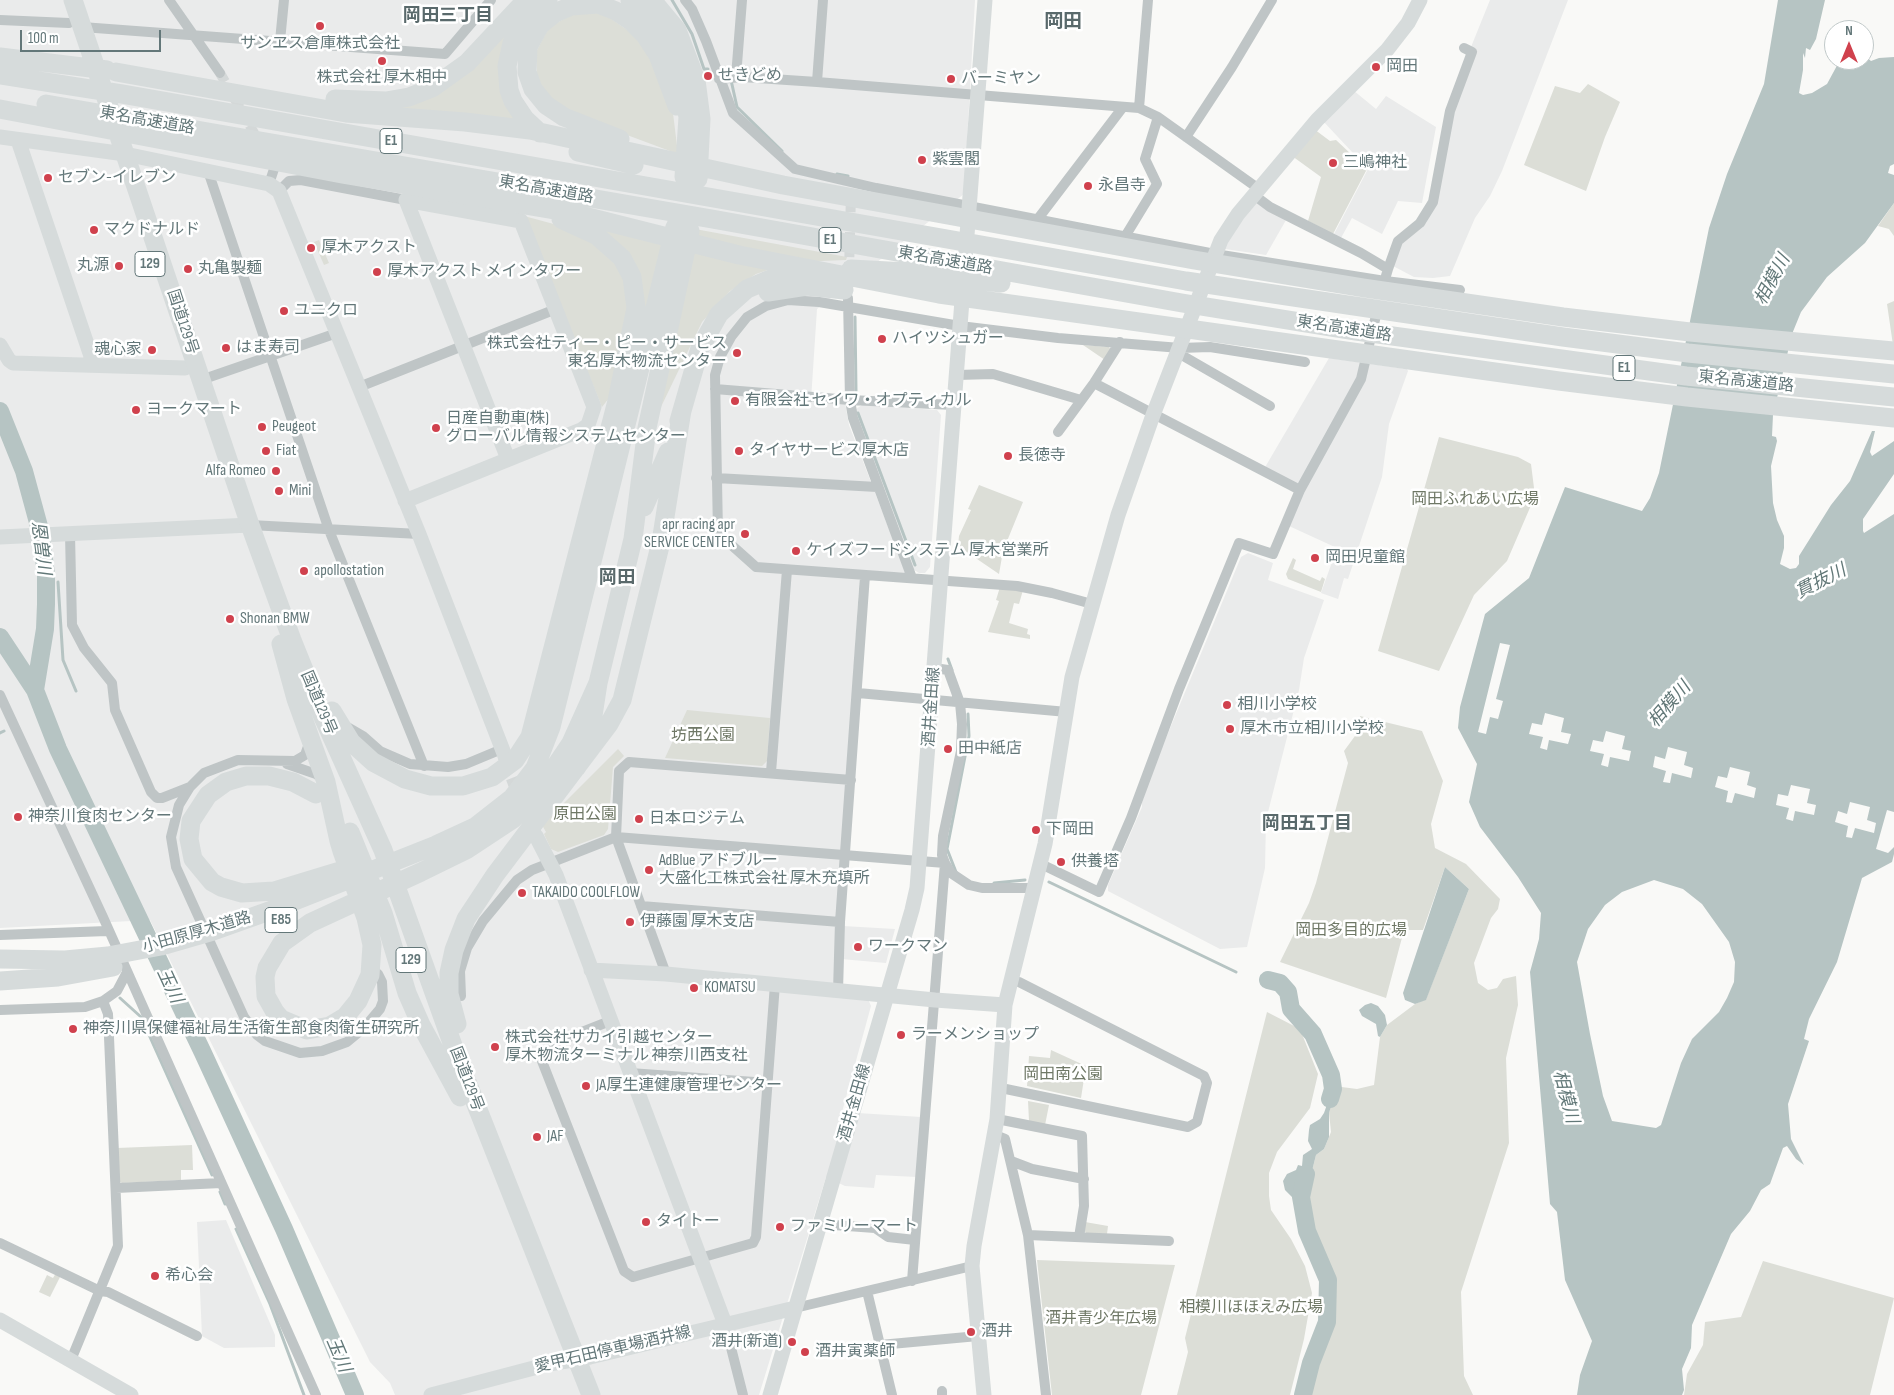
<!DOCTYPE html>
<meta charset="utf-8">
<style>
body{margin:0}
#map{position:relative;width:1894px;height:1395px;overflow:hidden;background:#f9f9f7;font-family:"Sofia Sans Condensed",sans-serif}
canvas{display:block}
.north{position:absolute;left:1824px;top:20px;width:50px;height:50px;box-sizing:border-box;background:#fff;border:1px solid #c1c9c9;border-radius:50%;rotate:0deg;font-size:14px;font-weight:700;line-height:20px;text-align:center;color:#637779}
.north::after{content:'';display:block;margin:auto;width:18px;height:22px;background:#d0414d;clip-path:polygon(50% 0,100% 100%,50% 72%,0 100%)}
.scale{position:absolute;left:20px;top:30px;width:141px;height:22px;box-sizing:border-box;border:2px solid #637779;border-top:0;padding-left:6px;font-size:15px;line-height:18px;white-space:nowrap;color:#637779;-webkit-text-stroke:4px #fff;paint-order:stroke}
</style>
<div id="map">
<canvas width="1894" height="1395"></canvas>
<div class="north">N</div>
<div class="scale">100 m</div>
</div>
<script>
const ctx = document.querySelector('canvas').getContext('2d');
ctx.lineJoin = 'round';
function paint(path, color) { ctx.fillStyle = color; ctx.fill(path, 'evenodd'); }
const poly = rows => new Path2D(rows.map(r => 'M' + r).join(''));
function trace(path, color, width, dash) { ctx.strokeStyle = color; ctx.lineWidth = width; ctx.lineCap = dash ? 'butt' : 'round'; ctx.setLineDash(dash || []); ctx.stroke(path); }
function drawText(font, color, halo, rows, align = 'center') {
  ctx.font = font + ' "Sofia Sans Condensed","Noto Sans JP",sans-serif'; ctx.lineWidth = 5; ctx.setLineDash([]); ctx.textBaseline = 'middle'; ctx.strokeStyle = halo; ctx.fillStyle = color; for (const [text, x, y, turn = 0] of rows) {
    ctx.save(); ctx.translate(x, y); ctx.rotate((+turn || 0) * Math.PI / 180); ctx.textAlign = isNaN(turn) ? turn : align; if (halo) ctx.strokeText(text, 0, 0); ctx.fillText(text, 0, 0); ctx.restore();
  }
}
paint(poly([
 [0,0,975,0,964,194,817,309,811,400,845,403,849,425,906,573,860,571,833,993,868,999,871,1006,842,1112,921,1117,917,1177,876,1175,874,1188,845,1186,826,1177,759,1395,395,1395,390,1383,370,1362,150,920,0,928],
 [1490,0,1568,0,1502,171,1490,196,1475,218,1450,276,1433,278,1414,277,1393,266,1402,242,1426,223,1436,204,1451,120,1469,67,1477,50,1471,47],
 [1353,90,1376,109,1386,96,1436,127,1422,203,1398,201,1382,234,1352,218,1341,238,1334,234,1368,169,1322,120],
 [1254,201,1286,220,1266,255,1225,249,1228,235],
 [1329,358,1407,369,1408,371,1389,424,1382,477,1348,579,1344,578,1338,599,1321,593,1337,548,1289,526,1303,490,1264,469],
 [862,405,937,410,941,415,930,567,925,573,919,573,911,568,861,434,856,409],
 [1248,553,1273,563,1268,580,1324,600,1304,658,1299,690,1266,820,1265,868,1247,947,1220,949,1108,891,1108,885,1142,807,1142,802,1154,767,1241,557],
 [843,926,895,929,886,963,841,959],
 [226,1220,275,1335,275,1347,224,1348,202,1336,197,1222]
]), '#eaebeb');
paint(poly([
 [575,13,598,13,610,18,633,34,653,61,673,113,678,154,584,119,556,104,542,87,537,75,536,52,549,27],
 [507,32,509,32,521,124,388,107],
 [1588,84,1620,102,1605,137,1586,191,1524,165,1555,86,1580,93],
 [1314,129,1330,141,1336,140,1367,169,1333,234,1308,221,1321,177,1292,156],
 [1894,203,1894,236,1889,229,1878,226],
 [524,216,576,230,619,261,631,305,613,393,602,407],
 [611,229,665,242,633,370,641,303,603,231],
 [695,229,847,257,846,260,796,262,771,269,756,274,730,291,702,322,658,413],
 [319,240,329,263,324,265,314,242],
 [1894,301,1894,352,1887,304],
 [1083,345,1109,347,1111,350,1105,360],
 [1439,437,1518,457,1531,464,1535,496,1507,561,1474,595,1439,671,1378,651],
 [979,485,1023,502,1003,551,999,574,958,546,959,536,971,510,968,509],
 [1293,558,1296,560,1293,569,1320,581,1322,577,1325,579,1321,592,1288,579,1286,574],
 [1000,587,1023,590,1019,604,1014,603,1009,623,1028,629,1027,634,1030,635,1030,639,988,632,999,601,996,600],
 [687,710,770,718,767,761,762,766,665,758],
 [1360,716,1422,731,1443,781,1431,824,1435,848,1466,864,1500,899,1498,909,1491,918,1474,963,1478,983,1488,990,1497,988,1503,979,1516,976,1518,1005,1506,1058,1509,1143,1461,1292,1464,1376,1473,1395,1305,1395,1312,1364,1324,1329,1324,1313,1319,1273,1305,1237,1313,1229,1312,1214,1303,1194,1309,1183,1316,1155,1324,1149,1331,1132,1329,1113,1334,1086,1357,1089,1374,1085,1380,1037,1387,1025,1415,1004,1426,999,1469,889,1445,867,1423,930,1404,930,1386,998,1280,962,1309,903,1316,883,1348,763,1344,751,1355,736],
 [618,749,624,756,613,767,608,829,604,835,558,852,551,849,544,834,546,832,542,825],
 [1267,1012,1300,1029,1318,1074,1310,1108,1277,1152,1269,1173,1269,1196,1271,1210,1291,1239,1305,1266,1312,1293,1304,1339,1290,1395,1177,1395,1188,1352,1185,1338],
 [1051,1050,1086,1066,1081,1098,1027,1086,1029,1056,1050,1058],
 [1028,1101,1049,1105,1045,1125,1029,1121],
 [192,1145,193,1170,181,1170,181,1180,122,1183,118,1181,117,1148],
 [1085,1222,1108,1226,1107,1234,1086,1233,1084,1230],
 [1037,1260,1175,1265,1141,1395,1052,1395],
 [1763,1261,1894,1298,1870,1395,1684,1395,1687,1374,1703,1345,1705,1322,1741,1317],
 [56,1273,61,1275,50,1297,39,1292,47,1275,53,1278]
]), '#dcded7');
paint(poly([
 [1778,0,1825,0,1816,39,1810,50,1806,48,1805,58,1803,53,1803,70,1799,93,1803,95,1812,93,1827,84,1840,60,1864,60,1864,55,1871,61,1879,58,1894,57,1894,164,1890,166,1888,173,1894,175,1894,203,1865,243,1827,277,1801,312,1792,334,1773,415,1772,436,1776,437,1777,441,1771,466,1773,503,1777,520,1784,536,1784,548,1780,564,1790,569,1796,568,1799,564,1799,556,1831,505,1850,481,1872,431,1875,431,1870,452,1872,456,1894,441,1894,474,1863,519,1863,531,1864,533,1894,514,1894,812,1887,810,1876,849,1888,853,1894,847,1894,854,1892,862,1862,878,1837,962,1809,1019,1804,1039,1809,1041,1788,1104,1791,1139,1804,1165,1796,1159,1787,1146,1783,1148,1770,1184,1761,1190,1750,1211,1731,1234,1692,1325,1691,1348,1682,1369,1684,1390,1682,1395,1577,1395,1580,1375,1592,1341,1565,1280,1557,1212,1550,1204,1530,972,1539,939,1541,913,1518,877,1480,827,1469,802,1477,764,1458,728,1460,707,1485,614,1529,578,1565,487,1642,511,1650,498,1659,473,1709,228,1727,174,1764,84],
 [1500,643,1510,645,1496,699,1503,701,1498,719,1490,717,1486,734,1478,732],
 [1545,713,1564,718,1561,732,1571,734,1568,744,1549,740,1547,750,1540,748,1543,737,1529,734,1532,723,1542,725],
 [1606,731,1625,736,1622,749,1631,751,1629,761,1610,757,1608,767,1601,765,1604,754,1590,751,1593,740,1603,742],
 [1668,747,1687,752,1684,765,1693,768,1691,778,1672,773,1670,783,1663,782,1666,771,1653,767,1655,756,1665,759],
 [1730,767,1750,772,1747,785,1756,788,1754,798,1735,793,1732,803,1726,802,1728,791,1715,787,1718,776,1727,778],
 [1791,785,1810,789,1807,803,1816,805,1814,815,1795,811,1793,821,1786,819,1789,808,1776,805,1778,794,1788,796],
 [1850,802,1870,807,1867,820,1876,823,1874,833,1855,828,1852,838,1846,837,1848,826,1835,822,1838,811,1847,814],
 [1654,880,1683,889,1702,904,1729,942,1735,962,1734,982,1727,998,1719,1012,1692,1039,1681,1063,1661,1125,1656,1128,1612,1121,1603,1096,1590,1034,1577,962,1588,929,1605,905,1622,892],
 [1445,867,1469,889,1426,1000,1415,1004,1405,1000,1403,993],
 [1371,1003,1378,1006,1385,1015,1387,1025,1380,1037,1378,1036,1376,1024,1362,1016,1359,1010,1365,1005],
 [1329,1075,1331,1075,1334,1082,1334,1096,1329,1113,1329,1137,1324,1149,1316,1155,1309,1183,1301,1197,1294,1199,1285,1190,1283,1181,1287,1174,1296,1170,1298,1165,1302,1166,1303,1155,1312,1149,1308,1141,1309,1130,1310,1125,1320,1119,1324,1113,1332,1090,1329,1084]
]), '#b6c4c3');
trace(poly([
 [672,0,692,34,704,69,708,69],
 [720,70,729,71,737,107,782,151],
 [837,174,848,176],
 [855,317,856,391],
 [858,413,915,565],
 [58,582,63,660,76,691],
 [948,659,952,670],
 [0,733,4,731],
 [956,872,947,849,969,736,968,714],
 [1049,882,1236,972],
 [994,883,1025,880],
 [120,998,141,1017,212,1175],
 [220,1192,225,1204],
 [236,1229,270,1304,304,1395]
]), '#b6c4c3', 3);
trace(poly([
 [0,411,24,471,40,530,46,574,46,604,45,629,35,690],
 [0,637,35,690,58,749,203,1053,284,1229,355,1395],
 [1268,980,1280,983,1288,992,1291,1009,1313,1034,1331,1075,1333,1089,1330,1099],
 [1303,1395,1311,1363,1327,1322,1328,1280,1307,1231,1301,1197,1306,1174]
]), '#b6c4c3', 18);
trace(poly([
 [220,73,258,140],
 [849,272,851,194]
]), '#d4d8d8', 10, [10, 5]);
trace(poly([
 [505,756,521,798]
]), '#d4d8d8', 15, [15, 8]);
trace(poly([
 [169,0,220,73],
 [685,0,692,9,706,41,733,113,795,169,876,188,1215,254,1385,281,1460,290],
 [0,20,69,23],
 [82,27,445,54,491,0],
 [280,41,284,0],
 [736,77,742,0],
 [719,79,742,77,817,82,1139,108,1158,117,1259,189],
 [817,82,823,0],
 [1139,108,1148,0],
 [1186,137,1232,67,1272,0],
 [208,171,329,530,424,766],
 [269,184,274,169],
 [279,191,289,181,301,180,406,200],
 [1254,195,1270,207,1361,253,1388,269,1381,293],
 [1037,220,1123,107],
 [1126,235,1157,184,1145,159,1158,117],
 [1388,269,1398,241,1420,223,1433,202,1450,111,1472,52,1464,48],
 [848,298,850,400,853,418,912,578],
 [1178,353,1270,406],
 [957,375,993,374,1081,400],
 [201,380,337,333],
 [1094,383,1300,490],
 [359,387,556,309],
 [715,389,850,400,954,405],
 [1058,432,1094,383,1120,342],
 [716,478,877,487],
 [250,525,419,534],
 [70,534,72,625,84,648,112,683,115,710,151,792,157,798,162,798,190,787],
 [1092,604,1052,593,1017,586,756,567,718,533,715,375,720,357,731,337,747,317,766,306,788,300,819,302,960,326,1058,338,1180,348,1210,347,1305,362],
 [934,668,948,670,960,703,962,724,961,751,943,836,942,855,945,863,951,873,969,885,982,888,1035,888],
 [858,693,1067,712],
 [0,695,103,917,316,1395],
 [344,725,363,736,380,751,410,764,448,767,466,764,502,749],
 [310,741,305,755,295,761,238,760,204,773,190,787,179,805,171,837,176,867,244,1017,257,1035,265,1041,300,1053,322,1051,347,1042,364,1028,380,1009,383,1001,382,982,378,974,372,969],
 [287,764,316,774,324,780],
 [771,772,787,570],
 [1041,864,1099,892,1131,818,1179,689,1239,543,1273,554,1300,490,1361,379,1378,307],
 [641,906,840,922],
 [0,935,107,931],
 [666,974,616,837,619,771,629,762,851,780],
 [838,991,840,922,865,575],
 [461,996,460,971,467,948,483,921,517,880,532,870,616,837,945,863,912,1281],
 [0,1010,85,1007,103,1001,117,991,127,972],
 [610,1021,544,1047,540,1056,624,1271,633,1277,753,1243,756,1237,775,984],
 [630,1073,768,1083],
 [1001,1088,1188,1127,1197,1122,1207,1083,1204,1076,1019,982,1011,981],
 [997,1119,1082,1136,1084,1206,1079,1237],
 [995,1135,1005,1139,1028,1235,1046,1395],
 [1011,1161,1032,1169,1084,1179],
 [116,1188,221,1183],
 [820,1224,875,1228,888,1237,915,1240],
 [1028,1235,1169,1241],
 [0,1243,100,1291,108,1292,197,1336],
 [867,1291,892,1395],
 [795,1308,972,1266],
 [725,1324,743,1395],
 [880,1345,978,1336],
 [71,1360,118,1246,108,1014,103,1001],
 [942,1391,942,1395]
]), '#bfc5c6', 10);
trace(poly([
 [0,137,125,154,269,184,279,191,419,534,505,756],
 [18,140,94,365],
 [406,200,508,459],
 [0,345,9,360,13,363,185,368],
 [405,501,581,430,588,425,594,407,521,221,406,200],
 [0,537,250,525],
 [536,836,556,875,725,1324],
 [591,970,666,974,935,1000,1005,1005],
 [0,1320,131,1395],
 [431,1395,549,1364,590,1357,795,1308],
 [770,1395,912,910,917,888,985,0],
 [984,1395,972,1266,974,1246,997,1119,1005,1005,1045,844,1072,677,1118,515,1153,415,1221,240,1238,214,1317,120,1387,50,1408,23,1420,0]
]), '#d6dbdb', 15);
trace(poly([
 [73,0,250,525,292,640,323,717,383,850,456,1054,591,1395],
 [630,0,643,9,658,25,678,65,688,117,684,177],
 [652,0,677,30,696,80,701,119,698,179],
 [0,57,107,70],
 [116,72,346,113,465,122,530,130,783,185,1194,260,1364,288,1563,317,1690,332,1894,351],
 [0,75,122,94,1186,281,1563,337,1688,353,1894,374],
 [335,99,386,101,409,97,432,88,467,63,526,0],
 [46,104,712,219,1182,303,1356,331,1686,376,1894,397],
 [0,109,342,174,572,213,739,255,939,294,1559,381,1687,397,1894,418],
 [540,133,525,119,513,101,509,90,507,66,512,43,517,32,531,14,548,0],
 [620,139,564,117,546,105,533,89,527,72,528,47,540,25,555,13,571,6,598,4,616,11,631,21,645,35,658,55,677,106],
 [578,152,634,165],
 [851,269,907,272,1001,283],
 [768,292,807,286,844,290],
 [679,421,700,348,719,314,747,289,768,280,801,271],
 [644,507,668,452],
 [281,644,296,699,326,782,339,841,342,851,366,918,372,945,370,975,358,1001,345,1017,330,1026,307,1030,281,1019,275,1012,266,996,265,977,267,968,282,943,310,923,349,905,421,872,466,850,513,819,538,792,571,743,598,683],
 [332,711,351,742,373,762,405,779,431,786,463,786,492,777,515,760,530,737,617,401,636,308,632,277,622,258,596,235,561,219],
 [577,767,590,735,598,683,633,539,647,428,690,231],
 [316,794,293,782,269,776,246,776,226,782,208,795,191,821,189,839,193,859,212,882,221,887,242,893,274,891,343,870],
 [350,832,383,913,407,993,421,1025,460,1097],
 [0,959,65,960,108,956,161,946,213,931,272,910,436,845,475,827,512,798,535,768,551,727,675,227],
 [0,981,58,977,113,967],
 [457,1024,449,994,449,973,454,950,466,919,495,875,609,724,622,700,661,542,682,410]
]), '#d6dbdb', 19);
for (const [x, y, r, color] of [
 [320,26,5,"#d0414d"],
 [382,61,5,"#d0414d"],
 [1376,67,5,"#d0414d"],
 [708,76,5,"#d0414d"],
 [951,79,5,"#d0414d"],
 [922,160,5,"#d0414d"],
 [1333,163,5,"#d0414d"],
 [48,178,5,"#d0414d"],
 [1088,186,5,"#d0414d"],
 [94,230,5,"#d0414d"],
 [311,248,5,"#d0414d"],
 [119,266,5,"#d0414d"],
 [188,269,5,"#d0414d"],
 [377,272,5,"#d0414d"],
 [284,311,5,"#d0414d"],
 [882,339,5,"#d0414d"],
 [226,348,5,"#d0414d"],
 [152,350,5,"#d0414d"],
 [737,353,5,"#d0414d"],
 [735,401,5,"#d0414d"],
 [136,410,5,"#d0414d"],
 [262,427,5,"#d0414d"],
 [436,428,5,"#d0414d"],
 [266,451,5,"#d0414d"],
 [739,451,5,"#d0414d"],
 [1008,456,5,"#d0414d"],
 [276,471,5,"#d0414d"],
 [279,491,5,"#d0414d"],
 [745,534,5,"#d0414d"],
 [796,551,5,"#d0414d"],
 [1315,558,5,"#d0414d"],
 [304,571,5,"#d0414d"],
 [230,619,5,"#d0414d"],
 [1227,705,5,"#d0414d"],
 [1230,729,5,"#d0414d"],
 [948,749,5,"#d0414d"],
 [18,817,5,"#d0414d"],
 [639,819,5,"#d0414d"],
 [1036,830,5,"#d0414d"],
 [1061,862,5,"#d0414d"],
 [649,870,5,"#d0414d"],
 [522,893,5,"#d0414d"],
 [630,922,5,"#d0414d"],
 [858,947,5,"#d0414d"],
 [694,988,5,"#d0414d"],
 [73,1029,5,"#d0414d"],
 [901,1035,5,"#d0414d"],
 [495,1047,5,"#d0414d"],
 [586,1086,5,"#d0414d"],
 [537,1137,5,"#d0414d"],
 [646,1222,5,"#d0414d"],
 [780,1227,5,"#d0414d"],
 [155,1276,5,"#d0414d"],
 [971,1332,5,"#d0414d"],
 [792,1342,5,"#d0414d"],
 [805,1352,5,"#d0414d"]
]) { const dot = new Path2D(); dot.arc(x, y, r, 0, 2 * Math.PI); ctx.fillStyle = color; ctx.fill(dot); trace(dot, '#fff', 2); }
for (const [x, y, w] of [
 [391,141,22],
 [830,240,22],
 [150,264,30],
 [1624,368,22],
 [281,920,32],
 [411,960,30]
]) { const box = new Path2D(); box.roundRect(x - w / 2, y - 12.5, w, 25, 4); ctx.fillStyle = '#fff'; ctx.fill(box); trace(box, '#637779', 1); }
drawText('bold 15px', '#637779', null, [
 ["E1",391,141],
 ["E1",830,240],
 ["129",150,264],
 ["E1",1624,368],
 ["E85",281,920],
 ["129",411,960]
]);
drawText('16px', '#637779', '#fff', [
 ["サンヱス倉庫株式会社",320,44,"center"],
 ["岡田",1386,67],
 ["せきどめ",718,76],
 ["株式会社 厚木相中",382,78,"center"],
 ["バーミヤン",961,79],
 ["紫雲閣",932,160],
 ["三嶋神社",1343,163],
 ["セブン-イレブン",58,178],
 ["永昌寺",1098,186],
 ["マクドナルド",104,230],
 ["厚木アクスト",321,248],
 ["丸源",109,266,"right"],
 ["丸亀製麺",198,269],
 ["厚木アクスト メインタワー",387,272],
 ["ユニクロ",294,311],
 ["ハイツシュガー",892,339],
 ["株式会社ティー・ピー・サービス",727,344,"right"],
 ["東名厚木物流センター",727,362,"right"],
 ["はま寿司",236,348],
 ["魂心家",142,350,"right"],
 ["有限会社 セイワ・オプティカル",745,401],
 ["ヨークマート",146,410],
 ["日産自動車(株)",446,419],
 ["グローバル情報システムセンター",446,437],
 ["Peugeot",272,427],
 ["Fiat",276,451],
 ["タイヤサービス厚木店",749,451],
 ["長徳寺",1018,456],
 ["Alfa Romeo",266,471,"right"],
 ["Mini",289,491],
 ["apr racing apr",735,525,"right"],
 ["SERVICE CENTER",735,543,"right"],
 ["ケイズフードシステム 厚木営業所",806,551],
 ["岡田児童館",1325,558],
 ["apollostation",314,571],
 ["Shonan BMW",240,619],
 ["相川小学校",1237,705],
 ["厚木市立相川小学校",1240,729],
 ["田中紙店",958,749],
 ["神奈川食肉センター",28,817],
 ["日本ロジテム",649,819],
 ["下岡田",1046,830],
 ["AdBlue アドブルー",659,861],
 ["大盛化工株式会社 厚木充填所",659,879],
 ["供養塔",1071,862],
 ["TAKAIDO COOLFLOW",532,893],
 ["伊藤園 厚木支店",640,922],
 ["ワークマン",868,947],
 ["KOMATSU",704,988],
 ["神奈川県保健福祉局生活衛生部食肉衛生研究所",83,1029],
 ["ラーメンショップ",911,1035],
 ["株式会社サカイ引越センター",505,1038],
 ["厚木物流ターミナル 神奈川西支社",505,1056],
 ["JA厚生連健康管理センター",596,1086],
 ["JAF",547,1137],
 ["タイトー",656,1222],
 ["ファミリーマート",790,1227],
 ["希心会",165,1276],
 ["酒井",981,1332],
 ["酒井(新道)",782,1342,"right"],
 ["酒井寅薬師",815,1352]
], 'left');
drawText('16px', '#637779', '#fff', [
 ["東名高速道路",147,121,10],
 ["東名高速道路",546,190,10],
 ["東名高速道路",945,261,10],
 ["国道129号",182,322,72],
 ["東名高速道路",1344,329,9],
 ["東名高速道路",1746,382,6],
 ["国道129号",318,703,67],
 ["酒井金田線",932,707,-86],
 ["小田原厚木道路",197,933,-16],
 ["国道129号",466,1079,69],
 ["酒井金田線",855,1103,-74],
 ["愛甲石田停車場酒井線",613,1350,-13]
]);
drawText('16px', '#6f7866', '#fff', [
 ["岡田ふれあい広場",1475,500],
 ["坊西公園",703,736],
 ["原田公園",585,815],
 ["岡田多目的広場",1351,931],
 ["岡田南公園",1063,1075],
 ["相模川ほほえみ広場",1251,1308],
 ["酒井青少年広場",1101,1319]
]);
drawText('bold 18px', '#59696b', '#fff', [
 ["岡田三丁目",448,16],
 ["岡田",617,578],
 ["岡田五丁目",1307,824]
]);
drawText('italic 18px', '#627878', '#fff', [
 ["相模川",1773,280,-62],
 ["恩曽川",40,548,83],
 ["貫抜川",1821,582,-27],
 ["相模川",1670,705,-49],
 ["玉川",169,986,65],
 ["相模川",1565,1097,75],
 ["玉川",338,1355,67]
]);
drawText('bold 19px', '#59696b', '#fff', [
 ["岡田",1063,22]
]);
</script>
